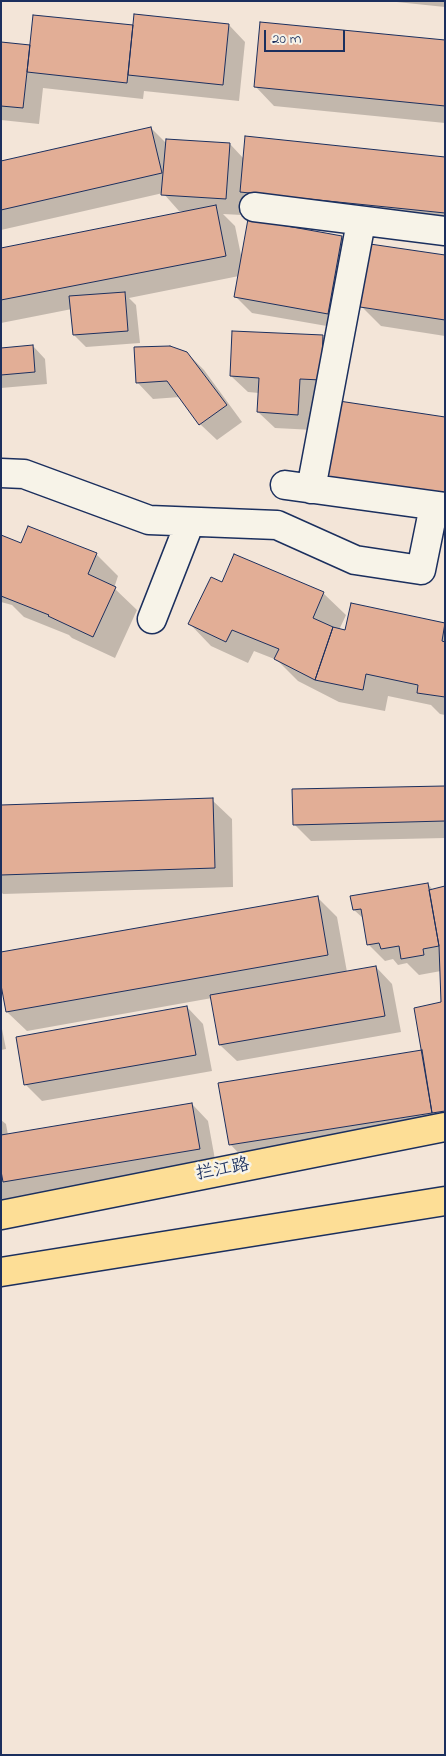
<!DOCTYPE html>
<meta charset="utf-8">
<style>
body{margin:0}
#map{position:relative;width:446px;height:1756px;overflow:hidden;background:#f3e5d8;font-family:"Indie Flower",sans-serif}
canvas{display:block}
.frame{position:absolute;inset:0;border:2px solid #1b2f5e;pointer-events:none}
.scale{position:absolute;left:264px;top:30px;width:81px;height:22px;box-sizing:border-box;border:2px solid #1b2f5e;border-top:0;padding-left:6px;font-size:15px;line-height:18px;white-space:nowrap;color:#1b2f5e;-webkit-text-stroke:4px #f7f3e8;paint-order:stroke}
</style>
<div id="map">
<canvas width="446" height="1756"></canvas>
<div class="frame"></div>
<div class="scale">20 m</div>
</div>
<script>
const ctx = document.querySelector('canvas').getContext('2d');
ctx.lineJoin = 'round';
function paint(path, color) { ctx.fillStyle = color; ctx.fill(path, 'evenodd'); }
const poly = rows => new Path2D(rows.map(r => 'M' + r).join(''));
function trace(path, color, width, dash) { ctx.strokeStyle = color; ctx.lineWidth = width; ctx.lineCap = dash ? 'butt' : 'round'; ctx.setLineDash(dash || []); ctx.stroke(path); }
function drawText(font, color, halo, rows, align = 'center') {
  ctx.font = font + ' "Indie Flower","LXGW WenKai TC",sans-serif'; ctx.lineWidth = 5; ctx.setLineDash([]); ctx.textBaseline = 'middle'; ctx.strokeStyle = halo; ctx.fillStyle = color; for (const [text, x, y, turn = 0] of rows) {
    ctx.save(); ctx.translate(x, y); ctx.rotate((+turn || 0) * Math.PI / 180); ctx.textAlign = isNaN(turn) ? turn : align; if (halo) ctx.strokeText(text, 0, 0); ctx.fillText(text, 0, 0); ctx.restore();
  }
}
paint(poly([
 [387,1,445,1,445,7],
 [229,25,245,42,239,101,144,91,143,99,43,88,39,124,1,120,1,44,31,47,134,27],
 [445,42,445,123,274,106,255,86],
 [151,128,167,144,230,144,244,159,445,158,445,230,260,211,244,194,242,215,223,214,235,226,242,260,342,237,358,254,344,329,252,313,235,296,239,276,129,298,136,305,140,343,86,347,74,335,72,309,1,323,1,249,188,211,179,211,163,193,1,230,1,162],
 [445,256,445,336,381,326,362,307],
 [322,336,339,353,314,430,275,428,258,412,259,393,248,392,231,376],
 [33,346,45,359,47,384,1,388,1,349],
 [187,353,204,370,242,422,217,440,200,424,180,397,153,399,137,382],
 [1,536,22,545,96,554,118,576,114,588,137,610,115,658,72,638,69,635,24,617,12,605,1,602],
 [222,584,323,593,346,615,339,630,346,632,445,624,445,715,440,714,431,705,388,696,385,711,339,702,298,681,277,660,254,651,248,663,211,646,189,623],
 [445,787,445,838,311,841,294,824],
 [212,800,232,819,233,887,3,894,1,892,1,806],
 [428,884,433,890,445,887,445,1133,249,1164,230,1144,424,1051,443,1004,441,971,419,975,407,963,398,965,393,959,385,961,368,944,364,919,354,910],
 [317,897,337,917,347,972,376,967,392,984,401,1032,237,1061,220,1045,212,998,27,1031,7,1012],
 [187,1007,203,1024,212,1071,42,1101,25,1084],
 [1,1024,6,1049,1,1050],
 [192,1104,208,1121,216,1165,1,1215,1,1120,6,1124,8,1135]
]), '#0003');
const building = poly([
 [134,14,229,24,223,85,128,75,134,14],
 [33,15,133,25,127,83,27,72,33,15],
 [260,22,445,40,445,106,254,87,260,22],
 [1,42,30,45,23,108,1,106,1,42],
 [151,127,162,173,1,210,1,161,151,127],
 [245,136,445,157,445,213,240,192,245,136],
 [166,139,230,143,226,199,161,195,166,139],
 [216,205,226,256,1,300,1,248,216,205],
 [248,219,342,236,328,314,234,297,248,219],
 [370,244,445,255,445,320,360,307,370,244],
 [125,292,128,331,73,335,69,296,125,292],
 [232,331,323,335,321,380,300,379,298,415,257,412,259,378,230,376,232,331],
 [33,345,35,372,1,375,1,348,33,345],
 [170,346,187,352,227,405,199,425,167,381,136,383,134,347,170,346],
 [339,401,445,417,445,495,328,477,339,401],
 [28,526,97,553,88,574,116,587,93,637,48,616,49,615,1,596,1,535,21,543,28,526],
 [234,554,324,592,313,618,333,627,315,680,274,659,279,649,232,630,226,642,188,624,211,577,222,582,234,554],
 [351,603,445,623,442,641,445,642,445,697,417,693,418,685,366,674,363,690,315,680,333,627,345,630,351,603],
 [445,786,445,821,293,825,292,789,445,786],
 [213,798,215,868,1,875,1,805,213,798],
 [428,883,439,946,423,949,424,955,401,959,399,946,381,949,379,943,367,945,361,909,353,910,350,896,428,883],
 [445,886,445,1111,432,1113,414,1008,441,1002,439,946,429,890,445,886],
 [318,896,328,955,6,1012,1,985,1,952,318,896],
 [376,966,385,1016,219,1045,210,995,376,966],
 [187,1006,196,1055,24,1085,16,1037,187,1006],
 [422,1050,432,1113,229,1145,218,1083,422,1050],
 [192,1103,200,1149,3,1182,1,1171,1,1135,192,1103]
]);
paint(building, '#e2ae96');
trace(building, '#1b2f5e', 1);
const minor = poly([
 [254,207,445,231],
 [1,473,24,474,149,520,277,525,355,560,421,570,434,506],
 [285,485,445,507],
 [311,489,361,222],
 [152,619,190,522]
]);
const major = poly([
 [1,1215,445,1127],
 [1,1272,445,1201]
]);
trace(minor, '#1b2f5e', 31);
trace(major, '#1b2f5e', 31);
trace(minor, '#f7f3e8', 28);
trace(major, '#fdde96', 28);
drawText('18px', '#1b2f5e', '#f7f3e8', [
 ["拦江路",223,1171,-11]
]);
</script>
